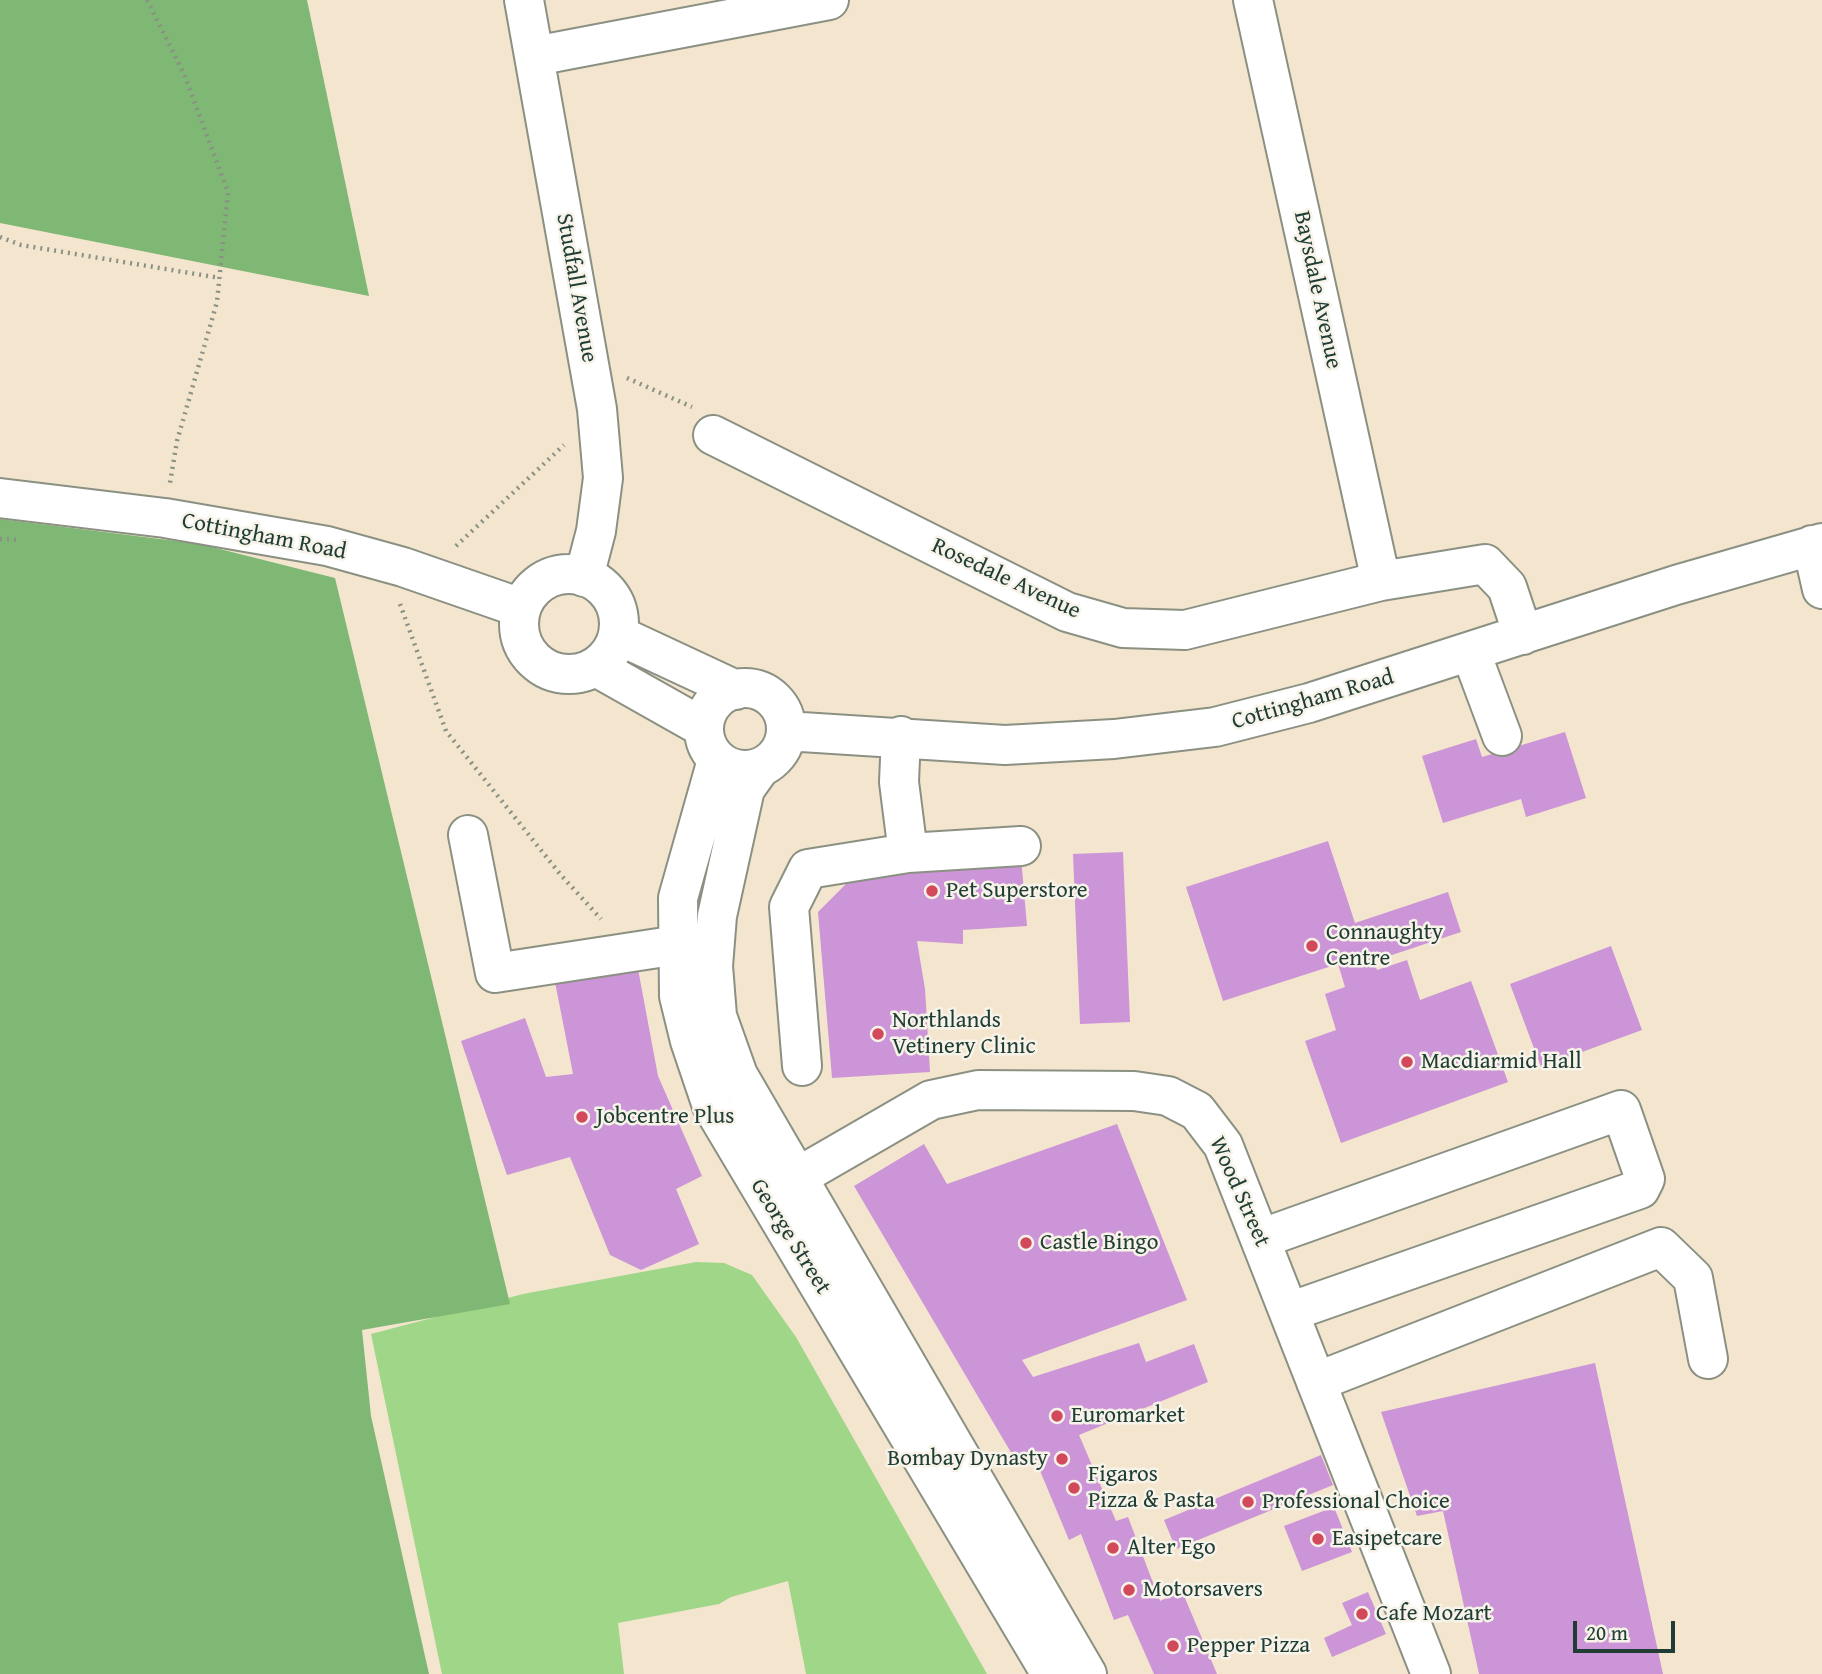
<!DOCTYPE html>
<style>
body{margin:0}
#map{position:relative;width:1822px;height:1674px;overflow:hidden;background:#f4e5cf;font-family:"Gentium Book Plus",serif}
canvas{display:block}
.scale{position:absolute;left:1573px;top:1621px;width:102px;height:32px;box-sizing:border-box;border:4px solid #1f3d34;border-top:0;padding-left:9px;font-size:21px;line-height:24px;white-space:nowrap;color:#1f3d34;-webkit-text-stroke:5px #f7f3e8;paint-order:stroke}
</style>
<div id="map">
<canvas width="1822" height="1674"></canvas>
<div class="scale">20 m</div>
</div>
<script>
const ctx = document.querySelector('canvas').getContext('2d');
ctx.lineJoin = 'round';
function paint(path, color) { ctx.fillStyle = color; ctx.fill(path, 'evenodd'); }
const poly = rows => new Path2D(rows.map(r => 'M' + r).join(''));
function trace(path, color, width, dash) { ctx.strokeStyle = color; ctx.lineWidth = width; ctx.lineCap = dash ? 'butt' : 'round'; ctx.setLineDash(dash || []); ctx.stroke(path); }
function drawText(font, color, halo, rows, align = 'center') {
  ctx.font = font + ' "Gentium Book Plus",serif'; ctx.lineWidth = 5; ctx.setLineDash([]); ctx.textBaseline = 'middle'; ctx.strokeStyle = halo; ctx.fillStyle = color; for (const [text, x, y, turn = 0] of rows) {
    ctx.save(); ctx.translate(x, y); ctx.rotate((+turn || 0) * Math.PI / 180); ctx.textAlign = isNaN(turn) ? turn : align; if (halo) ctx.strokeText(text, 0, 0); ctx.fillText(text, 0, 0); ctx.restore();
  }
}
paint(poly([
 [696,1262,724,1263,752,1275,796,1337,987,1674,806,1674,788,1581,731,1597,719,1604,618,1623,624,1674,442,1674,371,1334,523,1294]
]), '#9fd687');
paint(poly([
 [0,0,307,0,369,296,0,223],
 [0,519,200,544,335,578,510,1304,362,1330,371,1416,429,1674,0,1674]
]), '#7fb774');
paint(poly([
 [1565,732,1586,798,1526,817,1521,799,1443,823,1422,756,1476,739,1482,757],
 [1328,841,1355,923,1448,892,1461,932,1374,961,1377,970,1407,960,1420,1000,1471,981,1508,1082,1341,1143,1305,1041,1336,1030,1325,994,1345,987,1338,964,1223,1001,1186,887],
 [1123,852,1130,1022,1080,1024,1073,854],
 [1021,857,1027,926,963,930,963,944,917,941,925,989,930,1072,832,1078,818,912,860,870],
 [1611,946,1642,1030,1541,1067,1510,984],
 [638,969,658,1076,702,1176,676,1189,699,1244,641,1270,610,1255,570,1157,507,1175,461,1041,525,1018,546,1077,573,1074,555,982],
 [1117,1124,1187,1300,1022,1360,1033,1377,1139,1343,1146,1362,1194,1344,1208,1382,1079,1435,1116,1521,1128,1517,1160,1601,1182,1591,1217,1674,1154,1674,1128,1615,1114,1620,1081,1534,1069,1540,1033,1454,1016,1461,854,1186,924,1144,947,1184],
 [1595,1363,1663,1674,1479,1674,1443,1511,1417,1516,1381,1412],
 [1321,1455,1333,1485,1176,1549,1164,1520],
 [1334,1507,1352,1552,1302,1571,1284,1526],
 [1368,1592,1386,1634,1332,1657,1324,1638,1352,1625,1342,1603]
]), '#cb95d7');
const minor = poly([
 [524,0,597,409,603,478,596,531,584,577],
 [1253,0,1381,581],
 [535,56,829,0],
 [713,435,1067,612,1123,628,1185,630,1381,581,1485,564,1507,587,1523,635],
 [0,498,165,518,327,546,403,567,521,608],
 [1812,545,1822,589],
 '519 624a50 50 0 1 1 100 0a50 50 0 1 1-100 0Z',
 [618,635,736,690],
 [1471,653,1502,736],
 [596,667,704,728],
 '704 729a41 41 0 1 1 82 0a41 41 0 1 1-82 0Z',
 [786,731,1005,745,1114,739,1215,727,1309,703,1676,585,1822,543],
 [901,736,899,782,908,853],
 [717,760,678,898,679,996,690,1041,712,1106,1051,1674],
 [760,768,745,789,717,916,713,966,717,1016,738,1075,1087,1674],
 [468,835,495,973,678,945],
 [802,1066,789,907,808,869,908,853,1021,846],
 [796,1178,931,1100,978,1090,1134,1091,1168,1096,1197,1111,1223,1145,1431,1674],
 [1260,1239,1621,1110,1645,1179,1640,1189,1289,1312],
 [1316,1382,1661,1247,1693,1278,1708,1359]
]);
trace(minor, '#8a9182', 42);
trace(poly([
 [147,0,184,74,228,192,217,302,177,441,170,483],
 [0,237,21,245,220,278],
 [627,378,692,407],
 [0,539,19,540],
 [456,546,564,445],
 [400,604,446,731,560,874,601,919]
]), '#8a9182', 4.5, [2, 5]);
trace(minor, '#fff', 38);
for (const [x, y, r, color] of [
 [932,891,7,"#d1495b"],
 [1312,946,7,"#d1495b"],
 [878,1034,7,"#d1495b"],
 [1407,1062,7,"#d1495b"],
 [582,1117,7,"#d1495b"],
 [1026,1243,7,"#d1495b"],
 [1057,1416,7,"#d1495b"],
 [1062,1459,7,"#d1495b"],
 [1074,1488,7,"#d1495b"],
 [1248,1502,7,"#d1495b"],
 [1318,1539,7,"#d1495b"],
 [1113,1548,7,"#d1495b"],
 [1129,1590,7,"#d1495b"],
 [1362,1614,7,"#d1495b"],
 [1173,1646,7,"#d1495b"]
]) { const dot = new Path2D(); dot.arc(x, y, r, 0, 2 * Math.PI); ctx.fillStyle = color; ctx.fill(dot); trace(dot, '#f7f3e8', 2.5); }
drawText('23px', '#1f3d34', '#f7f3e8', [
 ["Studfall Avenue",576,288,80],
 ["Baysdale Avenue",1317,290,78],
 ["Cottingham Road",264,537,11],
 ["Rosedale Avenue",1006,579,25],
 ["Cottingham Road",1313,700,-16],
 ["Wood Street",1239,1192,66],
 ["George Street",790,1237,58]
]);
drawText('23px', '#1f3d34', '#f7f3e8', [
 ["Pet Superstore",946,891],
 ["Connaughty",1326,933],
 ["Centre",1326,959],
 ["Northlands",892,1021],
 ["Vetinery Clinic",892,1047],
 ["Macdiarmid Hall",1421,1062],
 ["Jobcentre Plus",596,1117],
 ["Castle Bingo",1040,1243],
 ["Euromarket",1071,1416],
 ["Bombay Dynasty",1048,1459,"right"],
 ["Figaros",1088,1475],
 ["Pizza & Pasta",1088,1501],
 ["Professional Choice",1262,1502],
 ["Easipetcare",1332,1539],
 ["Alter Ego",1127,1548],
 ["Motorsavers",1143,1590],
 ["Cafe Mozart",1376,1614],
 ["Pepper Pizza",1187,1646]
], 'left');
</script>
